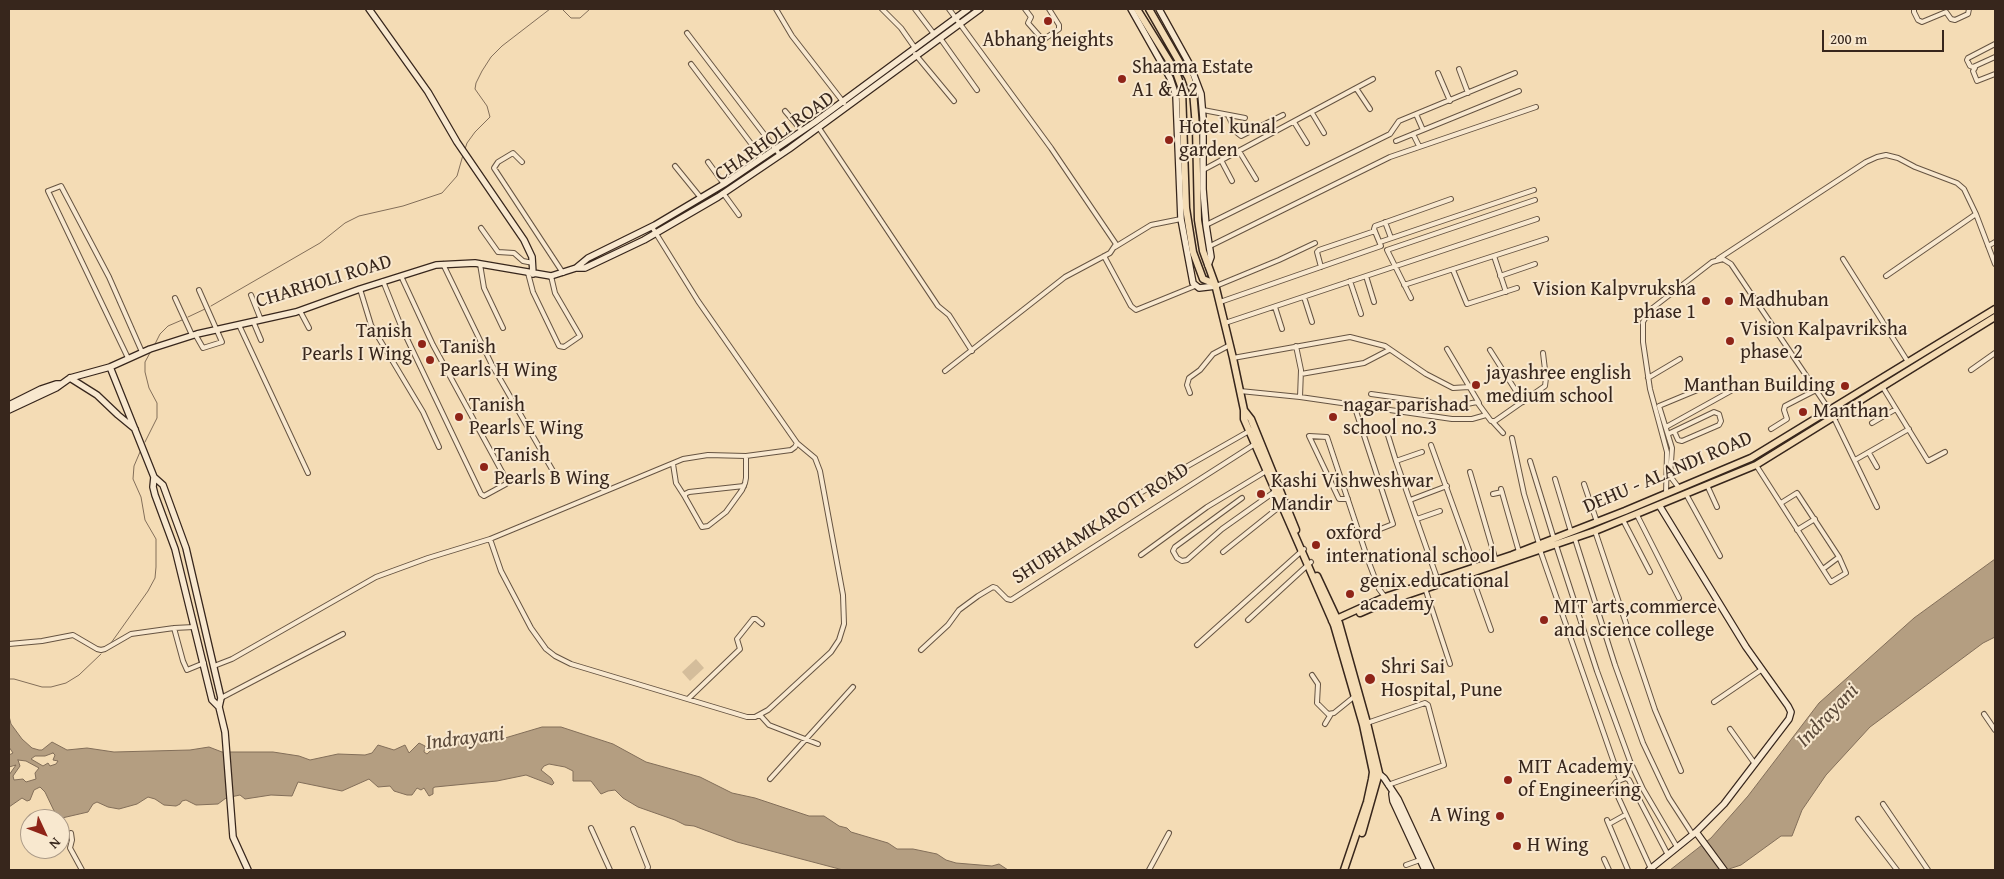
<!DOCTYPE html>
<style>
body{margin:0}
#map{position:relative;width:2004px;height:879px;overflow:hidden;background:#f4dcb5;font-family:"Gentium Book Plus",serif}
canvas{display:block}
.frame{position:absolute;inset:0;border:10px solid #37261c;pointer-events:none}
.north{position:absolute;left:20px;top:809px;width:50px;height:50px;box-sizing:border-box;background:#f8e8cf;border:1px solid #ab9a87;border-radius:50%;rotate:133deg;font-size:14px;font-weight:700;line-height:20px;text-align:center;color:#37261c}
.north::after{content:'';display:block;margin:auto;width:18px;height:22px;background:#8f2418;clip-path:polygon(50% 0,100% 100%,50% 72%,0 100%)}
.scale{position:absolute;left:1822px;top:30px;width:122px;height:22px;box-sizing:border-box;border:2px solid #37261c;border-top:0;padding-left:6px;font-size:15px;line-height:18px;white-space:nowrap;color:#37261c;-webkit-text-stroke:4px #f8e8cf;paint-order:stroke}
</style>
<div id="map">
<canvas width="2004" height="879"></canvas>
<div class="frame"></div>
<div class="north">N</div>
<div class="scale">200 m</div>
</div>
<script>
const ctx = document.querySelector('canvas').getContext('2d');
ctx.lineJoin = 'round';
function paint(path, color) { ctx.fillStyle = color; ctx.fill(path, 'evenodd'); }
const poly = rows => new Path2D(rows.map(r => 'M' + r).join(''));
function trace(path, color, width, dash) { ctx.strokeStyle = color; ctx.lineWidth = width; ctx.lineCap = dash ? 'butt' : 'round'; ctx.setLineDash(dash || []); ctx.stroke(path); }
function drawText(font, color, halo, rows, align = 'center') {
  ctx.font = font + ' "Gentium Book Plus",serif'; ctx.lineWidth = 4; ctx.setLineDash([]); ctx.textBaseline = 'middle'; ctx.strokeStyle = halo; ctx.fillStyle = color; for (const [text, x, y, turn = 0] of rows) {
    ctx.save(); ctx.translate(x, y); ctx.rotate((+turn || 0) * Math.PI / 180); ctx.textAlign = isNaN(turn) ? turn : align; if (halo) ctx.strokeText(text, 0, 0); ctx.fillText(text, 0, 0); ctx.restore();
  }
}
paint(poly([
 [696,659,704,668,690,681,682,672]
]), '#d4bd9b');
const water = poly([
 [1995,559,1995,637,1983,643,1870,727,1826,775,1802,810,1792,836,1781,836,1741,865,1726,870,1670,870,1711,838,1748,796,1819,703,1914,618,1995,559],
 [9,716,11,724,22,739,32,748,39,750,42,750,52,742,67,750,87,748,114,752,190,750,209,747,222,752,273,752,299,756,310,760,338,754,365,755,372,753,378,745,394,750,405,745,409,753,419,743,425,746,424,752,427,754,442,740,449,738,467,745,473,739,485,736,505,738,542,727,561,727,613,744,646,762,700,777,732,793,755,798,809,816,824,816,839,826,847,828,851,832,888,843,897,849,913,849,937,854,946,860,956,863,992,866,999,864,1008,870,843,870,737,842,694,826,685,825,675,820,638,807,623,798,615,790,608,791,601,794,591,781,573,781,573,771,565,767,549,764,544,766,541,770,551,778,554,783,552,785,526,775,497,781,435,787,433,788,433,794,429,796,424,788,421,790,417,788,412,795,407,795,394,791,390,786,378,787,369,779,342,791,298,782,292,796,271,795,245,799,240,795,226,798,218,804,196,805,186,800,182,801,180,804,176,806,164,805,155,799,148,797,137,804,119,809,108,807,97,802,93,804,88,812,62,818,56,815,45,792,40,787,34,790,30,800,27,801,22,798,9,807,9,775,16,765,9,767,9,755,13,753,9,747,9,716],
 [53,753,55,755,53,760,58,761,56,764,50,766,48,763,43,766,31,759,35,756,45,756,53,753],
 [18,760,26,761,39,768,35,773,36,779,26,782,23,779,14,780,13,776,20,766,18,760]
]);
paint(water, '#b49e81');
trace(water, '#826e59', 1);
trace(poly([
 [562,9,571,18,580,18,590,9],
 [465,149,467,143,475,132,490,117,487,106,475,89,476,83,482,71,491,57,502,46,550,9],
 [211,306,320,243,345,223,359,216,403,206,442,193,457,176,463,155],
 [188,317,205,309],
 [154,346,160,334,168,326,182,320],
 [145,442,157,418,157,403,149,388,145,372,145,362,151,351],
 [111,643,148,591,155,578,156,567,156,539,145,520,141,497,133,479,134,466,140,452],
 [9,679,14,679,42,687,51,687,66,683,79,675,101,654]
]), '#826e59', 1);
const street = poly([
 [776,9,792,36,844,103],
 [882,9,901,28,915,48],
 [915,9,934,34],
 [1025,9,1031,17,1028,23,1043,40,1059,29,1059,25,1049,9],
 [1914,9,1914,12,1918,20,1922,22,1946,12,1951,19,1955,20,1968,14,1969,9],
 [687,33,780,155],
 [940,38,977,90],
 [1995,44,1968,58,1967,60,1970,66,1973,67,1995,57],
 [915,54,954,101],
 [691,64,762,158],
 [1975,68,1973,71,1977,81,1995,74],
 [1459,69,1468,93],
 [1438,73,1450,101],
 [1356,88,1370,109],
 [1203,110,1245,118],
 [785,111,802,131],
 [1312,113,1324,133],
 [1416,114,1423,130],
 [1228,115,1236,132,1241,136,1283,115],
 [1294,122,1307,143],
 [819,128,938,306,949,315,972,351],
 [1413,134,1419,146],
 [1396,141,1519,91],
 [1239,151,1256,179],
 [1221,160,1232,181],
 [522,162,513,153,498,162,494,168,563,273],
 [708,162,724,184],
 [675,166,701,198],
 [1203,170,1373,79],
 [723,193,739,215],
 [1385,222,1391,238],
 [1206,225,1390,134,1399,121,1515,73],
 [652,227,698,301,797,443,795,447,791,450,746,456,746,478,745,483,742,490,726,512,708,526,702,527,685,497,685,494,689,492,744,486],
 [481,228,498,252,514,253,523,261,533,263],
 [1380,242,1534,190],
 [1210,246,1390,157,1536,107],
 [1988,246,1995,242],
 [1115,247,1151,225,1181,219],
 [1104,256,1131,306,1136,310,1195,286],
 [1494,256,1506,292],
 [1718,259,1866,162,1877,157,1886,155,1898,158,1915,167,1957,183,1964,189,1976,214,1995,264],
 [1843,259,1908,362],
 [443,264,492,365,557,478],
 [480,264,484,288,503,328],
 [1321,267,1317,252,1319,250,1375,231],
 [1453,270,1467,304,1517,288],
 [528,273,533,292,559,346,564,347,580,336,555,293,551,276],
 [1366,276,1374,302],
 [1500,276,1535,264],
 [1886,276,1976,214],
 [383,281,401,326,481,494,484,496,506,484,507,481,433,345,401,276],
 [1350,281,1361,314],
 [1404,285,1546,239],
 [1216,286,1279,260,1315,243],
 [360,289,371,325,423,412,439,447],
 [251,295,261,320],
 [1304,297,1312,322],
 [175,298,192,335],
 [1411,298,1387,250,1535,200],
 [1220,302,1381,246,1374,229,1375,226,1451,199],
 [1275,307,1282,329],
 [300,311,309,328],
 [253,321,261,340],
 [1225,323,1537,219],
 [239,325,308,473],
 [195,334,203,348,222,342,199,290],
 [1296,346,1301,370,1300,397],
 [1447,349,1479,403],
 [1490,350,1523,402],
 [128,358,48,191,61,186,109,277,142,352],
 [1233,358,1350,337,1385,346,1426,374,1453,388,1469,387],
 [1971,370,1995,353],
 [945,371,1065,277,1110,253,1116,244,1051,148,949,9],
 [1301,374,1364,363,1389,350],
 [1648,378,1680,359],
 [1882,386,1928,461,1945,452],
 [1240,391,1300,397,1452,419,1472,419,1486,415],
 [1190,393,1187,385,1189,378,1200,370,1213,354,1230,345],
 [1371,394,1457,406,1477,402,1491,421,1495,421,1545,386,1546,378,1543,353],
 [1354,405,1393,524,1360,537],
 [1659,406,1672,448,1670,476,1679,488],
 [1659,406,1712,384],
 [1833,416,1877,507],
 [1492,421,1503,433],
 [1872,423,1896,409],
 [1666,427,1738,387],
 [1771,429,1787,419,1784,410,1785,406,1816,390],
 [1387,432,1396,461],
 [1668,434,1714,412,1719,414,1721,421,1719,425,1682,441,1678,440,1674,431],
 [1512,438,1524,494,1539,544],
 [1431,445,1475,567],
 [1422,452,1396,461,1438,581],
 [1869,453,1877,467],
 [746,456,708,455,683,459,490,539,501,571,531,628,546,649,555,656,571,664,747,717,755,717,768,710,831,652,839,640,844,624,843,595,820,471,815,458,797,443],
 [1855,460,1909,429],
 [1530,461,1554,539],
 [673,464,676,483,685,497],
 [1756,465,1831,582,1846,573,1839,557,1797,493,1781,503],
 [1470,472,1496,561],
 [1555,479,1571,532],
 [1584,484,1597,522],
 [1707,485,1717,507],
 [1501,489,1519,552],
 [1142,492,1251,430],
 [1493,494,1502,492],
 [1666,494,1667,452,1650,389,1643,342,1643,322,1650,310,1712,262,1723,259,1731,264,1830,411],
 [1686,494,1720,556],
 [1242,498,1175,547,1173,551,1177,558,1182,561,1187,560,1222,529,1277,490],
 [1348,499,1339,499,1309,436,1327,437,1368,560,1379,589,1385,597],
 [1410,500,1447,486],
 [1637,515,1679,598],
 [1417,519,1440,511],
 [1623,520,1650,572],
 [1797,530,1815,519],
 [1595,531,1655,710,1681,771],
 [1575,539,1615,665,1643,743,1669,798,1693,835],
 [1556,545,1597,671,1630,761,1643,789,1677,847],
 [1540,550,1620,780],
 [1223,552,1283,504],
 [1141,555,1207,507,1268,470],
 [1823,569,1839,557],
 [1471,574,1491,630],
 [1425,588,1450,664],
 [1248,620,1311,562],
 [174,628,183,661,187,670,204,663],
 [9,644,42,641,73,635,97,649,101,650,105,649,131,634,174,628,194,627],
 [1197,645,1304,549],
 [921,650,948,625,959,610,978,596,993,587,996,588,1007,599,1011,600,1255,444],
 [214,666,232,659,376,577,428,558,490,539],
 [1312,675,1318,684,1317,703,1328,714,1334,713,1355,696],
 [221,698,343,634],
 [688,699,740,649,737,639,753,619,756,619,762,624],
 [1714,702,1761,670],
 [1984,714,1995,730],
 [760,715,769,725,818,744],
 [1367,723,1425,703,1428,705,1444,765,1388,785],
 [1325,724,1331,714],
 [1730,729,1755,764],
 [770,779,853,687],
 [1883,804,1928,870],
 [1858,819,1897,870],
 [1607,820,1628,870],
 [1609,824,1625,815],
 [591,828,610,870],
 [633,829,648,867,647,870],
 [71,833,72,840,70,848,82,870],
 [1604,859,1609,870],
 [1406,865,1420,860],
 [1651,869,1615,790,1613,786,1616,782,1626,778,1629,780,1668,855],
 [1149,870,1169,833]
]);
const secondary = poly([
 [369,9,428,92,457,142,524,240,532,257,533,274],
 [1131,9,1170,78,1176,96,1181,219,1193,283,1199,288,1216,286],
 [1159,9,1190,65,1201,94,1203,118,1203,189,1206,225,1211,257,1208,265],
 [576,268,585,268,644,240,718,197,789,149,980,9],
 [110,367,154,477,153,487,155,495,175,549,212,700,219,707,225,732,233,837,248,870],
 [70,378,97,395,118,415,135,429],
 [9,405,41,389,56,384,60,384],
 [9,410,56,388,70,378,110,367,150,349,197,334,296,312,360,289,436,265,475,263,551,276,576,268,588,258,655,225,724,184,815,122,968,9],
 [154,477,163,485,186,548,221,698,219,707],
 [1377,772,1384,778,1398,799,1431,870],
 [1392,794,1393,801,1425,870],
 [1696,832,1724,870],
 [1649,870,1696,832,1724,804,1789,719,1791,712,1788,706,1746,647,1659,505]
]);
const primary = poly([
 [1137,9,1176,72,1182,89,1186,208,1193,252,1203,279,1215,284],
 [1149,9,1188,77,1193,91,1196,127,1198,220,1203,251,1215,284,1233,358,1244,410,1244,419,1334,625,1363,725,1373,772,1372,779,1367,802,1344,870],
 [1244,410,1251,419,1296,530],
 [1317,576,1339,623,1367,723,1379,773,1362,833],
 [1360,613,1383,603,1595,531,1756,465,1995,317],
 [1332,621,1385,597,1512,555,1625,511,1751,458,1995,309]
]);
trace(street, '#665442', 6);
trace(secondary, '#37261c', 8);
trace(primary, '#37261c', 9);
trace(street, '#f8e8cf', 4);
trace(secondary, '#f8e8cf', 5.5);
trace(primary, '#f4dcb5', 6);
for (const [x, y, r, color] of [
 [1048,21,5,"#8f2418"],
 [1122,79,5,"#8f2418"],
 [1169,140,5,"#8f2418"],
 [1706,301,5,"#8f2418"],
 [1729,301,5,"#8f2418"],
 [1730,341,5,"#8f2418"],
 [422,344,5,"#8f2418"],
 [430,360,5,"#8f2418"],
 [1476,385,5,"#8f2418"],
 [1845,386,5,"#8f2418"],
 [1803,412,5,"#8f2418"],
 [459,417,5,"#8f2418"],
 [1333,417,5,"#8f2418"],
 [484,467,5,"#8f2418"],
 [1261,494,5,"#8f2418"],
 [1316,545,5,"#8f2418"],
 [1350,594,5,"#8f2418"],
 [1544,620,5,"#8f2418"],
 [1370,679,6,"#8f2418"],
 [1508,780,5,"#8f2418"],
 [1500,816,5,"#8f2418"],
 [1517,846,5,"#8f2418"]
]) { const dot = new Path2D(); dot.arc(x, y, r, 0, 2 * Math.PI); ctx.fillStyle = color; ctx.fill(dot); trace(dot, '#f8e8cf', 2); }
drawText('20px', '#37261c', '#f8e8cf', [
 ["Abhang heights",1048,41,"center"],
 ["Shaama Estate",1132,68],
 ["A1 & A2",1132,91],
 ["Hotel kunal",1179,128],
 ["garden",1179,151],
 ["Vision Kalpvruksha",1696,290,"right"],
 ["phase 1",1696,313,"right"],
 ["Madhuban",1739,301],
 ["Vision Kalpavriksha",1740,330],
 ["phase 2",1740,353],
 ["Tanish",412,332,"right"],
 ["Pearls I Wing",412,355,"right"],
 ["Tanish",440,348],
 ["Pearls H Wing",440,371],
 ["jayashree english",1486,374],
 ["medium school",1486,397],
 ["Manthan Building",1835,386,"right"],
 ["Tanish",469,406],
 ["Pearls E Wing",469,429],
 ["nagar parishad",1343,406],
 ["school no.3",1343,429],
 ["Manthan",1813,412],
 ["Tanish",494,456],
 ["Pearls B Wing",494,479],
 ["Kashi Vishweshwar",1271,482],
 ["Mandir",1271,505],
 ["oxford",1326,534],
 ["international school",1326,557],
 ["genix educational",1360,582],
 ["academy",1360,605],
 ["MIT arts,commerce",1554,608],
 ["and science college",1554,631],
 ["Shri Sai",1381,668],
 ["Hospital, Pune",1381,691],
 ["MIT Academy",1518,768],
 ["of Engineering",1518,791],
 ["A Wing",1490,816,"right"],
 ["H Wing",1527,846]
], 'left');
drawText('20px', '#37261c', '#f8e8cf', [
 ["CHARHOLI ROAD",775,137,-35],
 ["CHARHOLI ROAD",324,282,-17],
 ["DEHU - ALANDI ROAD",1668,473,-23],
 ["SHUBHAMKAROTI ROAD",1101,524,-33]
]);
drawText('italic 21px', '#5c4a3a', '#f8e8cf', [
 ["Indrayani",1828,716,-46],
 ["Indrayani",465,739,-7]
]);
</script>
